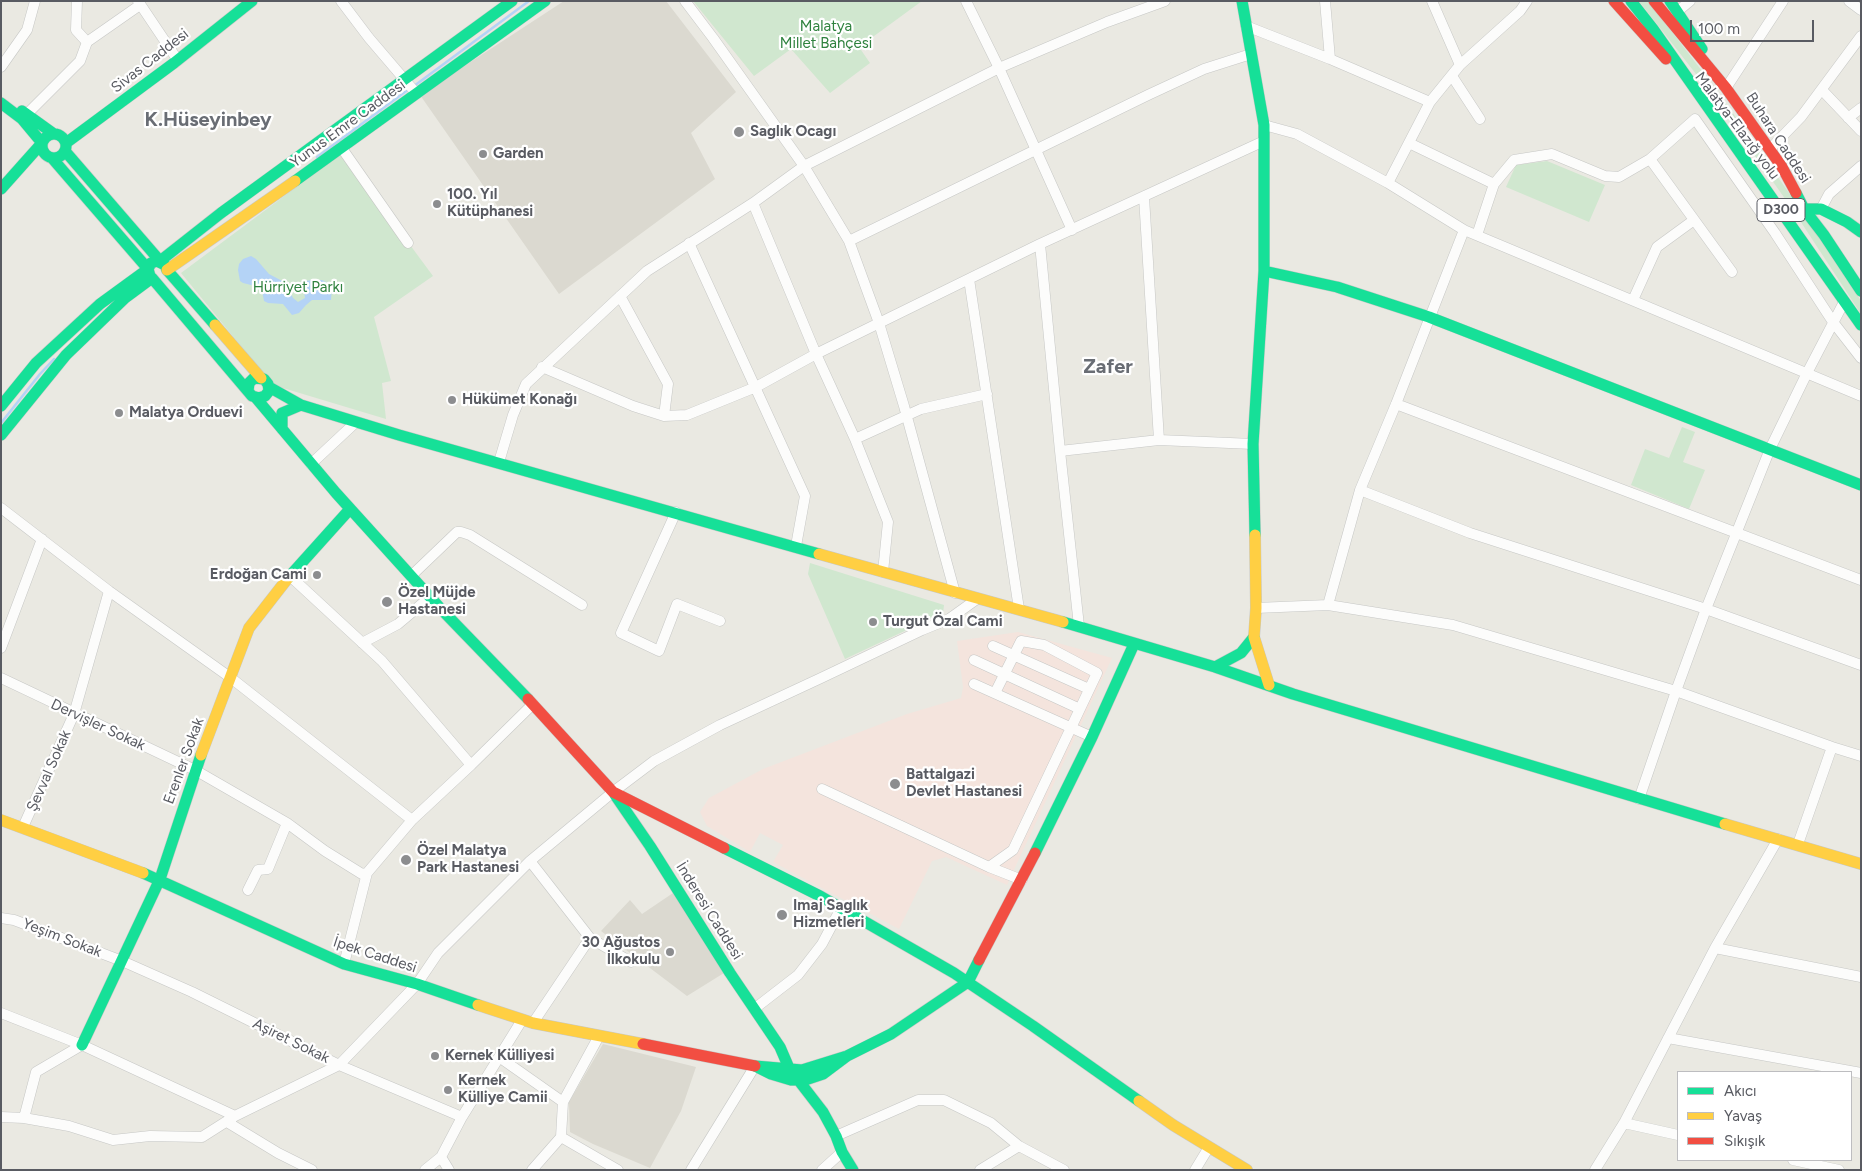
<!DOCTYPE html>
<meta charset="utf-8">
<style>
body{margin:0}
#map{position:relative;width:1862px;height:1171px;overflow:hidden;background:#eae9e2;font-family:Figtree,sans-serif}
canvas{display:block}
.frame{position:absolute;inset:0;border:2px solid #595b62;pointer-events:none}
.legend{position:absolute;left:1677px;top:1071px;width:175px;height:90px;box-sizing:border-box;background:#fff;border:1px solid #bdbdc0;margin:0;padding:6px 9px;list-style:none;font-size:15px;color:#595b62}
.legend li{display:flex;align-items:center;gap:10px;height:25px}
.legend b{width:25px;border:1px solid #bdbdc0}
.scale{position:absolute;left:1690px;top:20px;width:124px;height:22px;box-sizing:border-box;border:2px solid #595b62;border-top:0;padding-left:6px;font-size:15px;line-height:18px;white-space:nowrap;color:#595b62;-webkit-text-stroke:4px #fff;paint-order:stroke}
</style>
<div id="map">
<canvas width="1862" height="1171"></canvas>
<div class="frame"></div>
<ul class="legend">
<li><b style="height:6px;background:#16e098"></b>Akıcı</li>
<li><b style="height:6px;background:#ffcf43"></b>Yavaş</li>
<li><b style="height:6px;background:#f24e42"></b>Sıkışık</li>
</ul>
<div class="scale">100 m</div>
</div>
<script>
const ctx = document.querySelector('canvas').getContext('2d');
ctx.lineJoin = 'round';
function paint(path, color) { ctx.fillStyle = color; ctx.fill(path, 'evenodd'); }
const poly = rows => new Path2D(rows.map(r => 'M' + r).join(''));
function trace(path, color, width, dash) { ctx.strokeStyle = color; ctx.lineWidth = width; ctx.lineCap = dash ? 'butt' : 'round'; ctx.setLineDash(dash || []); ctx.stroke(path); }
function drawText(font, color, halo, rows, align = 'center') {
  ctx.font = font + ' Figtree,sans-serif'; ctx.lineWidth = 4.5; ctx.setLineDash([]); ctx.textBaseline = 'middle'; ctx.strokeStyle = halo; ctx.fillStyle = color; for (const [text, x, y, turn = 0] of rows) {
    ctx.save(); ctx.translate(x, y); ctx.rotate((+turn || 0) * Math.PI / 180); ctx.textAlign = isNaN(turn) ? turn : align; if (halo) ctx.strokeText(text, 0, 0); ctx.fillText(text, 0, 0); ctx.restore();
  }
}
paint(poly([
 [564,1,666,1,736,92,691,133,715,179,559,294,420,95],
 [676,891,724,973,687,996,601,931,630,900,642,914],
 [603,1044,696,1067,681,1111,650,1168,593,1144,570,1132,569,1102]
]), '#dbd9d0');
paint(poly([
 [1018,632,1112,658,1007,885,946,857,932,861,899,929,773,862,783,845,760,833,750,852,707,826,700,812,709,798,763,769,907,714,961,698,963,687,957,641]
]), '#f4e4dd');
paint(poly([
 [693,1,922,1,859,47,870,63,830,93,791,49,754,76],
 [1639,1,1648,1,1716,89,1801,210,1853,288,1861,301,1861,314,1795,213,1710,92],
 [342,153,433,276,374,317,391,381,382,383,386,419,273,385,181,273],
 [1547,161,1605,185,1589,222,1506,187,1516,165],
 [1682,427,1695,432,1683,462,1705,470,1689,509,1631,485,1645,449,1669,458],
 [810,563,944,605,943,613,845,659,808,574]
]), '#d0e7cf');
paint(poly([
 [251,256,256,259,269,274,286,283,293,298,298,302,305,298,303,284,306,281,313,280,322,280,328,283,332,287,331,300,312,300,306,305,299,313,292,315,283,304,268,303,264,301,262,291,259,287,243,283,240,281,238,270,239,264,243,259]
]), '#b4d3f6');
trace(poly([
 [414,86,529,1],
 [317,157,409,89],
 [1,423,40,374,54,359]
]), '#b4d3f6', 2.5);
const street = poly([
 [77,1,76,30,87,42],
 [138,1,177,59],
 [341,1,369,38,416,93],
 [685,1,713,38,804,166,849,241],
 [966,1,999,68,1072,230],
 [1325,1,1330,59],
 [1432,1,1460,65],
 [1849,1,1861,10],
 [1678,11,1690,1],
 [1246,26,1330,59,1430,102,1460,65,1520,11,1527,1],
 [87,42,140,5],
 [1,67,27,30,35,1],
 [1452,76,1480,119],
 [1726,88,1783,1],
 [1822,90,1861,131],
 [27,114,80,61,87,42],
 [1848,118,1861,108],
 [1264,125,1297,134,1388,183,1464,230,1861,396],
 [1409,143,1494,184],
 [341,147,408,243],
 [1770,149,1801,117,1861,36],
 [1650,159,1732,272],
 [1388,183,1430,102],
 [1144,197,1159,440],
 [753,203,816,354,855,439,888,522,883,572],
 [1821,209,1829,194,1861,166],
 [1464,230,1396,404,1360,490,1470,533,1706,609,1861,665],
 [1477,235,1494,184,1514,160,1552,154,1605,176,1619,177,1650,159,1695,119,1775,233,1833,322,1861,358],
 [689,243,805,496,796,546],
 [969,279,1019,609],
 [620,296,668,384,664,416],
 [1633,300,1657,247,1694,220],
 [542,367,633,406,664,416,687,415,756,387,816,354,1040,244],
 [1396,404,1861,580],
 [855,439,921,409,987,394],
 [1060,451,1040,244,1264,141],
 [499,462,513,415,526,384,647,271,753,203,804,166,999,68,1107,22,1165,1],
 [311,464,356,422],
 [1,508,109,591,231,678,412,820,367,873,344,964],
 [676,512,621,633,659,651,677,604,720,621],
 [290,576,382,661,471,765,533,704],
 [411,576,457,532,461,532,470,535,582,605],
 [955,593,904,406,879,323,849,241,1148,95,1204,69,1251,54],
 [1328,605,1360,490],
 [1256,608,1328,605,1453,625,1676,691,1639,799],
 [1079,626,1060,451,1159,440,1253,444],
 [362,643,398,624,430,597],
 [993,646,1089,689],
 [1,648,42,539],
 [974,660,1080,709],
 [1,678,195,770,287,823,325,851,362,874,367,873],
 [974,684,1092,737],
 [1832,747,1676,691,1706,609,1770,449,1807,373,1844,302],
 [822,789,989,867,1013,850,1097,673,1044,645,1021,641,995,693],
 [412,820,471,765],
 [23,827,74,714,109,591],
 [1798,844,1832,747,1861,756],
 [989,867,1022,880],
 [248,890,258,870,268,869,287,823],
 [1,918,14,920,122,961,192,992,339,1065,462,1117],
 [590,938,631,962],
 [1715,948,1778,839],
 [754,1009,798,975,822,944,841,908],
 [1,1013,82,1045,235,1116,339,1065,417,984,438,953,530,861],
 [533,1023,590,938,530,861,613,792,654,761,720,725,821,678,922,630,949,619,977,599],
 [599,1036,563,1102,561,1137,618,1170],
 [1668,1038,1861,1073],
 [499,1057,563,1102],
 [1,1117,24,1118,69,1126,113,1140,150,1136,202,1137,235,1116],
 [24,1118,36,1072,82,1045],
 [227,1122,278,1153,312,1170],
 [1624,1123,1678,1135],
 [836,1136,918,1100,944,1100,991,1123,1019,1146,980,1170],
 [1019,1146,1064,1170],
 [441,1157,449,1170],
 [1793,1160,1839,1170],
 [425,1170,441,1157,462,1117,522,1020],
 [532,1170,561,1137],
 [691,1170,755,1066],
 [822,1170,842,1152],
 [1195,1170,1209,1147],
 [1595,1170,1624,1123,1715,948,1861,977]
]);
const fast = poly([
 [1242,1,1264,125,1264,271,1253,444,1255,535],
 [1631,1,1653,29,1861,325],
 [1670,1,1702,49],
 [1,103,22,119,42,143,1,189],
 [22,111,54,134],
 '42 146a12 12 0 1 1 24 0a12 12 0 1 1-24 0Z',
 [66,143,174,63,252,1],
 [65,151,160,261,221,213,512,1],
 [52,158,148,269,150,276],
 [295,181,545,1],
 [1796,193,1804,209,1824,235,1861,291],
 [1804,209,1821,209,1847,222,1861,232],
 [1264,271,1337,287,1429,317,1861,485],
 [269,387,301,405,399,435,819,554],
 [256,398,336,493,440,608,528,699],
 [1,406,36,363,100,304,148,269,151,263,157,261,165,265,167,270,215,325],
 [282,429,282,413,301,405],
 [1,435,66,355,125,298,152,278,252,396,259,398,265,396,269,391,268,384,264,379,254,378,249,383,248,391],
 [288,578,350,509],
 [1063,622,1215,667,1293,694,1725,824],
 [1215,667,1241,653,1254,637],
 [615,795,650,846,730,973,780,1047,789,1068,823,1112,836,1136,842,1152,853,1170],
 [724,848,820,896,954,973,1033,1026,1139,1101],
 [1035,853,1092,737,1134,644],
 [143,873,344,964,417,984,478,1005],
 [82,1045,160,879,201,755],
 [847,1056,823,1074,808,1079,791,1080,771,1074,755,1066,802,1070,847,1056,891,1034,968,982,979,960]
]);
const slow = poly([
 [167,270,295,181],
 [215,325,261,378],
 [1255,535,1256,608,1254,637,1269,685],
 [819,554,1063,622],
 [201,755,249,628,288,578],
 [1,820,143,873],
 [1725,824,1861,864],
 [478,1005,533,1023,643,1044],
 [1139,1101,1173,1125,1247,1170]
]);
const jam = poly([
 [1614,1,1666,59],
 [1654,1,1726,88,1782,167,1796,193],
 [528,699,613,792,724,848],
 [979,960,1035,853],
 [643,1044,755,1066]
]);
trace(street, '#c6c7c5', 11);
trace(fast, '#c7c8c6', 12);
trace(slow, '#c7c8c6', 12);
trace(jam, '#c7c8c6', 12);
trace(street, '#fcfcfb', 10);
trace(fast, '#16e098', 11);
trace(slow, '#ffcf43', 11);
trace(jam, '#f24e42', 11);
for (const [x, y, r, color] of [
 [739,132,6,"#8c8d8f"],
 [483,154,5,"#8c8d8f"],
 [437,204,5,"#8c8d8f"],
 [452,400,5,"#8c8d8f"],
 [119,413,5,"#8c8d8f"],
 [317,575,5,"#8c8d8f"],
 [387,602,6,"#8c8d8f"],
 [873,622,5,"#8c8d8f"],
 [895,784,6,"#8c8d8f"],
 [406,860,6,"#8c8d8f"],
 [782,915,6,"#8c8d8f"],
 [670,952,5,"#8c8d8f"],
 [435,1056,5,"#8c8d8f"],
 [448,1090,5,"#8c8d8f"]
]) { const dot = new Path2D(); dot.arc(x, y, r, 0, 2 * Math.PI); ctx.fillStyle = color; ctx.fill(dot); trace(dot, '#fff', 2); }
for (const [x, y, w] of [
 [1781,210,48]
]) { const box = new Path2D(); box.roundRect(x - w / 2, y - 11.5, w, 23, 4); ctx.fillStyle = '#fff'; ctx.fill(box); trace(box, '#595b62', 1); }
drawText('bold 14px', '#595b62', null, [
 ["D300",1781,210]
]);
drawText('15px', '#2f823e', '#fff', [
 ["Malatya",826,27],
 ["Millet Bahçesi",826,44],
 ["Hürriyet Parkı",298,288]
]);
drawText('15px', '#595b62', '#fff', [
 ["Sivas Caddesi",150,61,-38],
 ["Yunus Emre Caddesi",348,124,-36],
 ["Malatya-Elazığ yolu",1737,126,53],
 ["Buhara Caddesi",1778,138,57],
 ["Dervişler Sokak",98,725,25],
 ["Erenler Sokak",184,761,-70],
 ["Şevval Sokak",49,771,-66],
 ["İnderesi Caddesi",709,911,58],
 ["Yeşim Sokak",62,938,21],
 ["İpek Caddesi",375,955,18],
 ["Aşiret Sokak",291,1041,26]
]);
drawText('bold 15px', '#595b62', '#fff', [
 ["Saglık Ocagı",750,132],
 ["Garden",493,154],
 ["100. Yıl",447,195],
 ["Kütüphanesi",447,212],
 ["Hükümet Konağı",462,400],
 ["Malatya Orduevi",129,413],
 ["Erdoğan Cami",307,575,"right"],
 ["Özel Müjde",398,593],
 ["Hastanesi",398,610],
 ["Turgut Özal Cami",883,622],
 ["Battalgazi",906,775],
 ["Devlet Hastanesi",906,792],
 ["Özel Malatya",417,851],
 ["Park Hastanesi",417,868],
 ["Imaj Saglık",793,906],
 ["Hizmetleri",793,923],
 ["30 Ağustos",660,943,"right"],
 ["İlkokulu",660,960,"right"],
 ["Kernek Külliyesi",445,1056],
 ["Kernek",458,1081],
 ["Külliye Camii",458,1098]
], 'left');
drawText('bold 20px', '#696d74', '#fff', [
 ["K.Hüseyinbey",208,120],
 ["Zafer",1108,367]
]);
</script>
